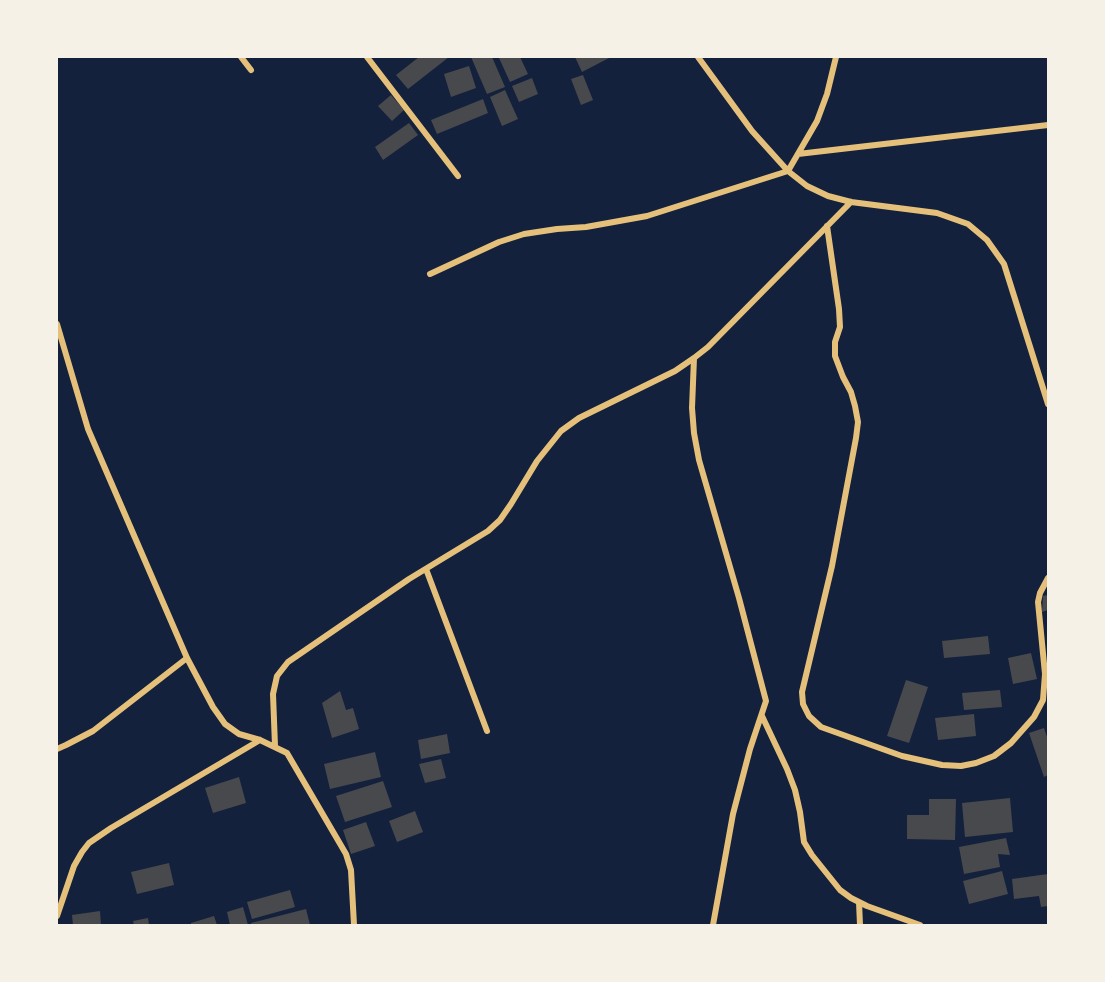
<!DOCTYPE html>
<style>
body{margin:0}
#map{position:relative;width:1105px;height:982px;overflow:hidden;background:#14213d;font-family:Mulish,sans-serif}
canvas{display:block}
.frame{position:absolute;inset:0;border:58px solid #f6f1e7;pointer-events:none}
</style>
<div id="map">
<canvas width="1105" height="982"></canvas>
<div class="frame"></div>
</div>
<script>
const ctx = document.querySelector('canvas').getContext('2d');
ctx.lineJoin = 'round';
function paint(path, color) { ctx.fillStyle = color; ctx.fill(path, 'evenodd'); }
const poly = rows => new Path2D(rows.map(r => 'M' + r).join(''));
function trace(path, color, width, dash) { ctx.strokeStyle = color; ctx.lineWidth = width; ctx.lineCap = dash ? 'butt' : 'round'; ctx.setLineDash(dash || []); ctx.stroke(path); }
paint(poly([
 [419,57,449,57,408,89,396,75],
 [471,57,492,57,505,87,487,94],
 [500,57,520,57,528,74,510,82,499,58],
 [575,57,611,57,582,72],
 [469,66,476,88,451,97,444,74],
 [583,75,593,100,581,105,571,79],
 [532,78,538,94,519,102,512,86],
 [505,90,518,119,502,126,490,97],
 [391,95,404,110,392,121,378,106],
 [483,99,488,113,437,134,431,120],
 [409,123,418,135,383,160,375,147],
 [1048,595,1048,610,1042,612,1043,596],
 [988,636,990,654,944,658,942,641],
 [1031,653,1037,679,1013,684,1008,658],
 [906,680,928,687,909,743,887,736],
 [1000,690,1002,707,964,710,962,693],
 [340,691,346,710,353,708,359,729,332,738,322,703],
 [974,714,976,736,938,740,935,718],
 [1044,728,1048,740,1048,775,1044,777,1029,733],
 [447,734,450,753,421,759,418,740],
 [375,752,381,777,330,789,324,764],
 [441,759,446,778,425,783,419,764],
 [239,777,246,803,213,813,205,788],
 [383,781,392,807,345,822,336,796],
 [1010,798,1013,832,965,837,962,803],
 [929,799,956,799,955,840,907,839,907,815,929,815],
 [415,811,423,832,397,842,389,821],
 [366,822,375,846,351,854,343,830],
 [1006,838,1010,855,998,854,1000,867,964,874,959,847],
 [169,863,174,885,137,894,131,872],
 [1002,871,1008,894,969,904,963,881],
 [1048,874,1048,906,1041,907,1039,896,1014,899,1012,879],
 [290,890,295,907,252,919,247,902],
 [243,907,248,925,230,925,227,912],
 [306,909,310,925,252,925,251,923],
 [100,911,101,925,73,925,72,915],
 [214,916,217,925,191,925,191,923],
 [148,918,149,925,134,925,133,921]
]), '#48494c');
trace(poly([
 [241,57,251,70],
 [367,57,458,176],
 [698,57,752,131,788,171,807,186,828,196,851,202,937,213,968,224,987,240,1004,264,1048,404],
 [798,154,1048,125],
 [827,226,839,309,840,327,835,342,835,356,843,377,851,392,855,406,858,422,856,438,832,566,802,692,803,704,809,716,821,727,902,756,942,765,961,766,976,763,994,756,1011,743,1034,717,1043,700,1045,674,1038,602,1040,593,1048,578],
 [430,274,499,242,524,234,557,229,586,227,647,216,788,171,817,121,827,94,836,57],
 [57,324,88,429,187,658,213,707,225,724,239,734,260,740,287,753,346,854,351,870,354,925],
 [694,358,692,408,694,433,699,460,739,598,766,701,750,749,733,814,713,925],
 [426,569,487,731],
 [762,716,787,769,795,790,800,812,804,842,812,855,840,890,851,898,867,906,920,925],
 [275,746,273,694,277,676,288,662,409,579,488,531,500,520,511,504,537,461,561,431,579,418,675,371,694,358,708,347,851,202],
 [57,749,66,745,93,731,187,658],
 [859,902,860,925],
 [57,916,74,866,82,852,89,843,111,828,260,740]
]), '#e5c07b', 6);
</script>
